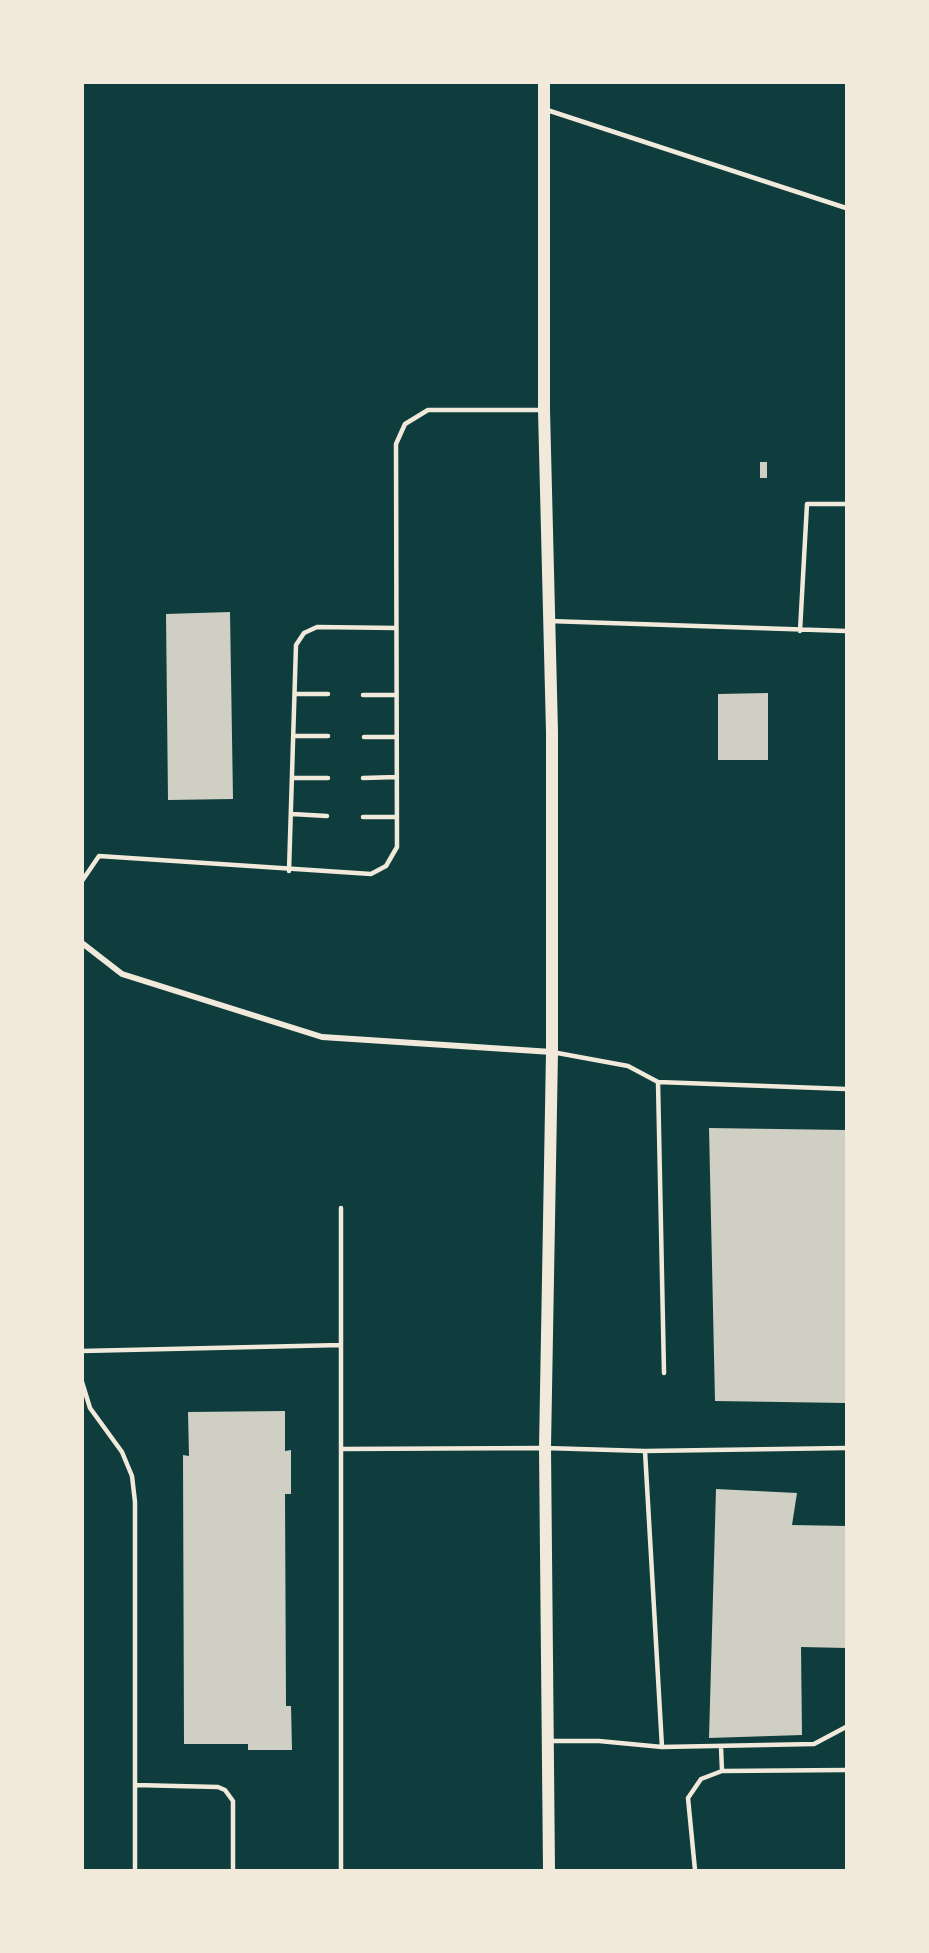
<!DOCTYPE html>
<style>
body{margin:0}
#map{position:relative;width:929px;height:1953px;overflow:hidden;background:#0f3d3e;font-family:Commissioner,sans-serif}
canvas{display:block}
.frame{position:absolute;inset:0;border:84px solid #f1e9da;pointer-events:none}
</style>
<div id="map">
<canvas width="929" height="1953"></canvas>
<div class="frame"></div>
</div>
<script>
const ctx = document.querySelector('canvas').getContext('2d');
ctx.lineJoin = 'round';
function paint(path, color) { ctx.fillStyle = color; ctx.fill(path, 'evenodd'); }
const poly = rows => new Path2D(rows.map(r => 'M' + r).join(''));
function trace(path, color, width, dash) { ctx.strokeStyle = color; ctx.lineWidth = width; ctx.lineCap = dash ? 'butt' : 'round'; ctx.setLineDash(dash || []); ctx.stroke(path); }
paint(poly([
 [760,462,767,462,767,478,760,478],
 [230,612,233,799,168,800,166,614],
 [768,693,768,760,718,760,718,694],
 [709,1128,846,1130,846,1403,715,1401],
 [285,1411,285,1451,291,1450,291,1494,285,1494,286,1706,291,1706,292,1750,248,1750,248,1744,184,1744,183,1455,189,1456,188,1412],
 [716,1489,797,1493,792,1525,846,1526,846,1648,801,1647,802,1735,709,1738]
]), '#cfcfc3');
trace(poly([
 [544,109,846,208],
 [549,621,846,631],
 [800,631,807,504,846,504],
 [295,694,328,694],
 [363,695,396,695],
 [294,736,328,736],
 [364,737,396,737],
 [293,778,328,778],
 [363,778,397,777],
 [292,814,327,816],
 [363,817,397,817],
 [289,871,296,645,304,633,317,627,396,628],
 [82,881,99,856,371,874,386,866,397,847,396,444,405,424,428,410,541,410],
 [552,1052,628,1066,658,1082,664,1373],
 [658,1082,846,1089],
 [341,1208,341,1449],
 [82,1351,341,1345],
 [82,1382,90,1408,122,1452,132,1476,135,1502,135,1870],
 [645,1451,846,1448],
 [662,1747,814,1744,846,1727],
 [721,1747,722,1771],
 [135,1785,218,1787,225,1790,233,1801,233,1870],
 [341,1870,341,1449,545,1448,645,1451,662,1747,599,1741,548,1741],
 [695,1870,688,1798,701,1779,722,1771,846,1770]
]), '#f1e9da', 4.5);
trace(poly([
 [82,943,122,974,322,1037,552,1052]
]), '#f1e9da', 6);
trace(poly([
 [544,82,544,410,552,732,552,1052,545,1448,549,1870]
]), '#f1e9da', 12);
</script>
